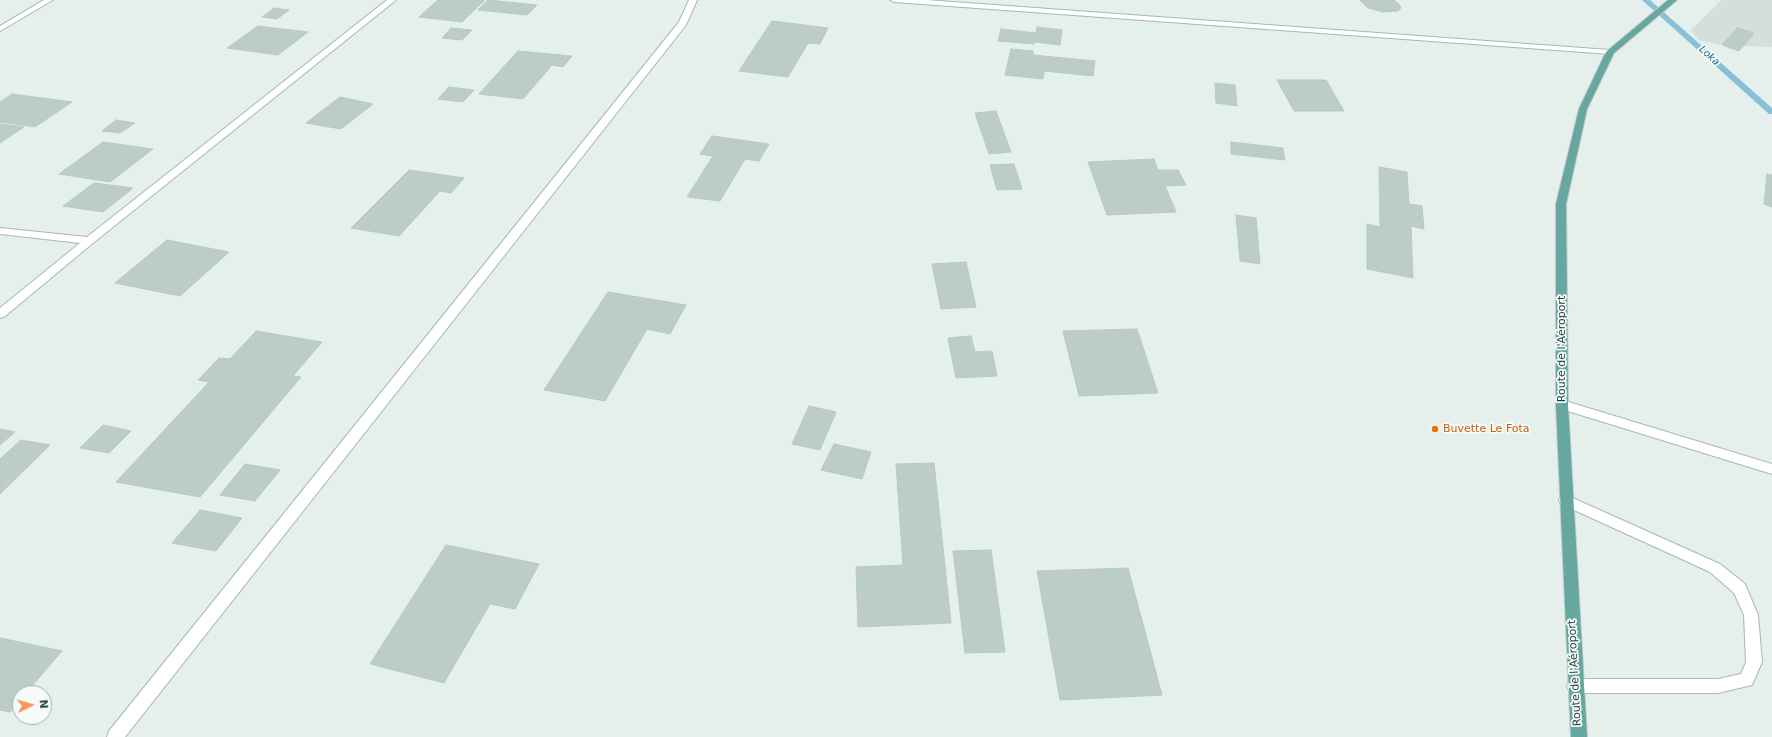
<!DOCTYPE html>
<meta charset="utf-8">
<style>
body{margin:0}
#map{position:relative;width:1772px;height:737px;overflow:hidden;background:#e5efec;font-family:"DejaVu Sans",sans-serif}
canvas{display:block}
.north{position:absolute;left:12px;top:685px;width:40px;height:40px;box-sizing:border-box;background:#f6fbf9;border:1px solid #a1b1ae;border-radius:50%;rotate:85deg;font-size:11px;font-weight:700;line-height:16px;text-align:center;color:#22433e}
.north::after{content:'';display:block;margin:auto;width:14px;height:18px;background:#fb9556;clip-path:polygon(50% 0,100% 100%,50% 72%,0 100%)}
</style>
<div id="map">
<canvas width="1772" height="737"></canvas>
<div class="north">N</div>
</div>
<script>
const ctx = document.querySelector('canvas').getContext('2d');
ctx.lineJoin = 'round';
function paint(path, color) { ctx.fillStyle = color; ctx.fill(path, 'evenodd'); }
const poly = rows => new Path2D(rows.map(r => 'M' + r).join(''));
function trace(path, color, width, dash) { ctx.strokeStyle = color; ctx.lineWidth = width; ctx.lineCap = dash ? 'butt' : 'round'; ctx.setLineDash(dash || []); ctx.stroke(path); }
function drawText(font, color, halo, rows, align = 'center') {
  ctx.font = font + ' "DejaVu Sans",sans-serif'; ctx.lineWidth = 3.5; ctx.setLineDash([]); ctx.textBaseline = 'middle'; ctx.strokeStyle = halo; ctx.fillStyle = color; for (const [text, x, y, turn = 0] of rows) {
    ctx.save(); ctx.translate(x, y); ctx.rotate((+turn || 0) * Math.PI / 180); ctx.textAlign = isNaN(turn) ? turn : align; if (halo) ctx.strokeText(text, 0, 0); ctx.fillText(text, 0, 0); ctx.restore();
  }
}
paint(poly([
 [1722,0,1772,0,1772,47,1722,45,1698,40,1691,30]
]), '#d3dfdb');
paint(poly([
 [1642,0,1650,0,1772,108,1772,114,1769,114,1642,0]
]), '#89c0d7');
const building = poly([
 [438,0,485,0,462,22,419,17,438,0],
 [488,0,537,5,527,15,478,10,488,0],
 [1360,0,1394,0,1399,4,1401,8,1398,11,1383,12,1368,8,1360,0],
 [274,8,289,10,277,19,262,17,274,8],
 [772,21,828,28,820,44,808,43,788,77,739,71,772,21],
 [258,26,308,32,278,55,227,48,258,26],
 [1037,27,1062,30,1060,45,1035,42,1037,27],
 [451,28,472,30,462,40,442,38,451,28],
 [1737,28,1754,33,1739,51,1722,45,1737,28],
 [1001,29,1036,33,1034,44,998,41,1001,29],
 [1011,49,1033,51,1033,55,1095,61,1093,76,1044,71,1043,79,1005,75,1011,49],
 [518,51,572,56,563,67,552,65,523,99,479,94,518,51],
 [1277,80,1326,80,1344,111,1294,111,1277,80],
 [1215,83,1235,85,1237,106,1216,103,1215,83],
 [449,87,474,90,463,102,438,99,449,87],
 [12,94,72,102,35,127,0,122,0,102,12,94],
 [340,97,373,104,341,129,306,123,340,97],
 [996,111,1011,152,989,154,975,113,996,111],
 [116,120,135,123,120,133,102,131,116,120],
 [0,124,24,127,0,143,0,124],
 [712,136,769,144,759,161,745,159,720,201,687,197,713,156,700,154,712,136],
 [103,142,153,149,110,182,59,174,103,142],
 [1231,142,1283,148,1285,160,1231,154,1231,142],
 [1154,159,1158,170,1178,170,1186,185,1165,186,1176,212,1107,215,1088,162,1154,159],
 [1014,164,1022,189,997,190,990,165,1014,164],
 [1379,167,1407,172,1409,204,1422,206,1424,229,1411,226,1413,278,1367,269,1367,224,1380,227,1379,167],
 [409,170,464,178,451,193,440,191,399,236,351,228,409,170],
 [1767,174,1772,175,1772,207,1764,204,1767,174],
 [94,183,133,188,103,212,63,206,94,183],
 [1236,215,1256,218,1260,264,1240,261,1236,215],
 [167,240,229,252,180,296,115,283,167,240],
 [966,262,976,307,941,309,932,264,966,262],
 [608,292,686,305,670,334,647,329,605,401,544,390,608,292],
 [1137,329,1158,393,1079,396,1063,331,1137,329],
 [256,331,322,342,293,376,301,377,200,497,116,482,209,382,198,380,219,358,230,359,256,331],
 [971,336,975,352,992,351,997,376,956,378,948,338,971,336],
 [809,406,836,412,820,450,792,444,809,406],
 [103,425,131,431,109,453,80,448,103,425],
 [0,429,15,432,0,445,0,429],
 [21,440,50,445,0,494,0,459,21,440],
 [834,444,871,452,862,479,821,470,834,444],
 [934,463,951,623,858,627,856,567,903,565,896,464,934,463],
 [245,464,280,470,255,501,220,495,245,464],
 [200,510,242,518,216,551,172,543,200,510],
 [446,545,539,564,515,609,490,604,444,683,370,664,446,545],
 [991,550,1005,652,965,653,953,551,991,550],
 [1128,568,1162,695,1060,700,1037,571,1128,568],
 [0,638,62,651,26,693,20,693,20,700,10,712,0,710,0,638]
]);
paint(building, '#bccdc8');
trace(building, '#b6c9c4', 1);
const minor = poly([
 [44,0,53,0,0,31,0,26,44,0],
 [387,0,396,0,93,243,4,317,0,318,0,308,80,243,0,234,0,228,87,237,387,0],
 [689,0,697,0,686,25,125,737,107,737,109,731,679,22,689,0],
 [890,0,926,0,1610,50,1614,52,1610,54,894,2,890,0],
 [1562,400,1772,464,1772,474,1558,408,1556,405,1558,402,1562,400],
 [1566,495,1720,564,1745,584,1758,615,1762,662,1752,685,1718,693,1575,693,1569,691,1567,686,1569,681,1575,679,1718,679,1741,674,1746,662,1744,615,1734,593,1710,572,1561,504,1559,500,1561,496,1566,495]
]);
const major = poly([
 [1668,0,1677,0,1614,53,1587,109,1566,204,1568,405,1587,737,1571,737,1556,405,1556,204,1579,109,1606,52,1668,0]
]);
trace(minor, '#a7b8b4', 2);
trace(major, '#c1cac9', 2);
paint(minor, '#fff');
paint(major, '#66a7a0');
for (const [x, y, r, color] of [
 [1435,429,4,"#e8710a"]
]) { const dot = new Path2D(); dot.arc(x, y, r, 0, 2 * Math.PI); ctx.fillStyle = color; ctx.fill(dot); trace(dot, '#f6fbf9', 1.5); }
drawText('italic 10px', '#176284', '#f6fbf9', [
 ["Loka",1709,56,42]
]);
drawText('11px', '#22433e', '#f6fbf9', [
 ["Route de l'Aéroport",1562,349,-90],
 ["Route de l'Aéroport",1575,673,-93]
]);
drawText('11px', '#c56008', '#f6fbf9', [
 ["Buvette Le Fota",1443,429]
], 'left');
</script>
